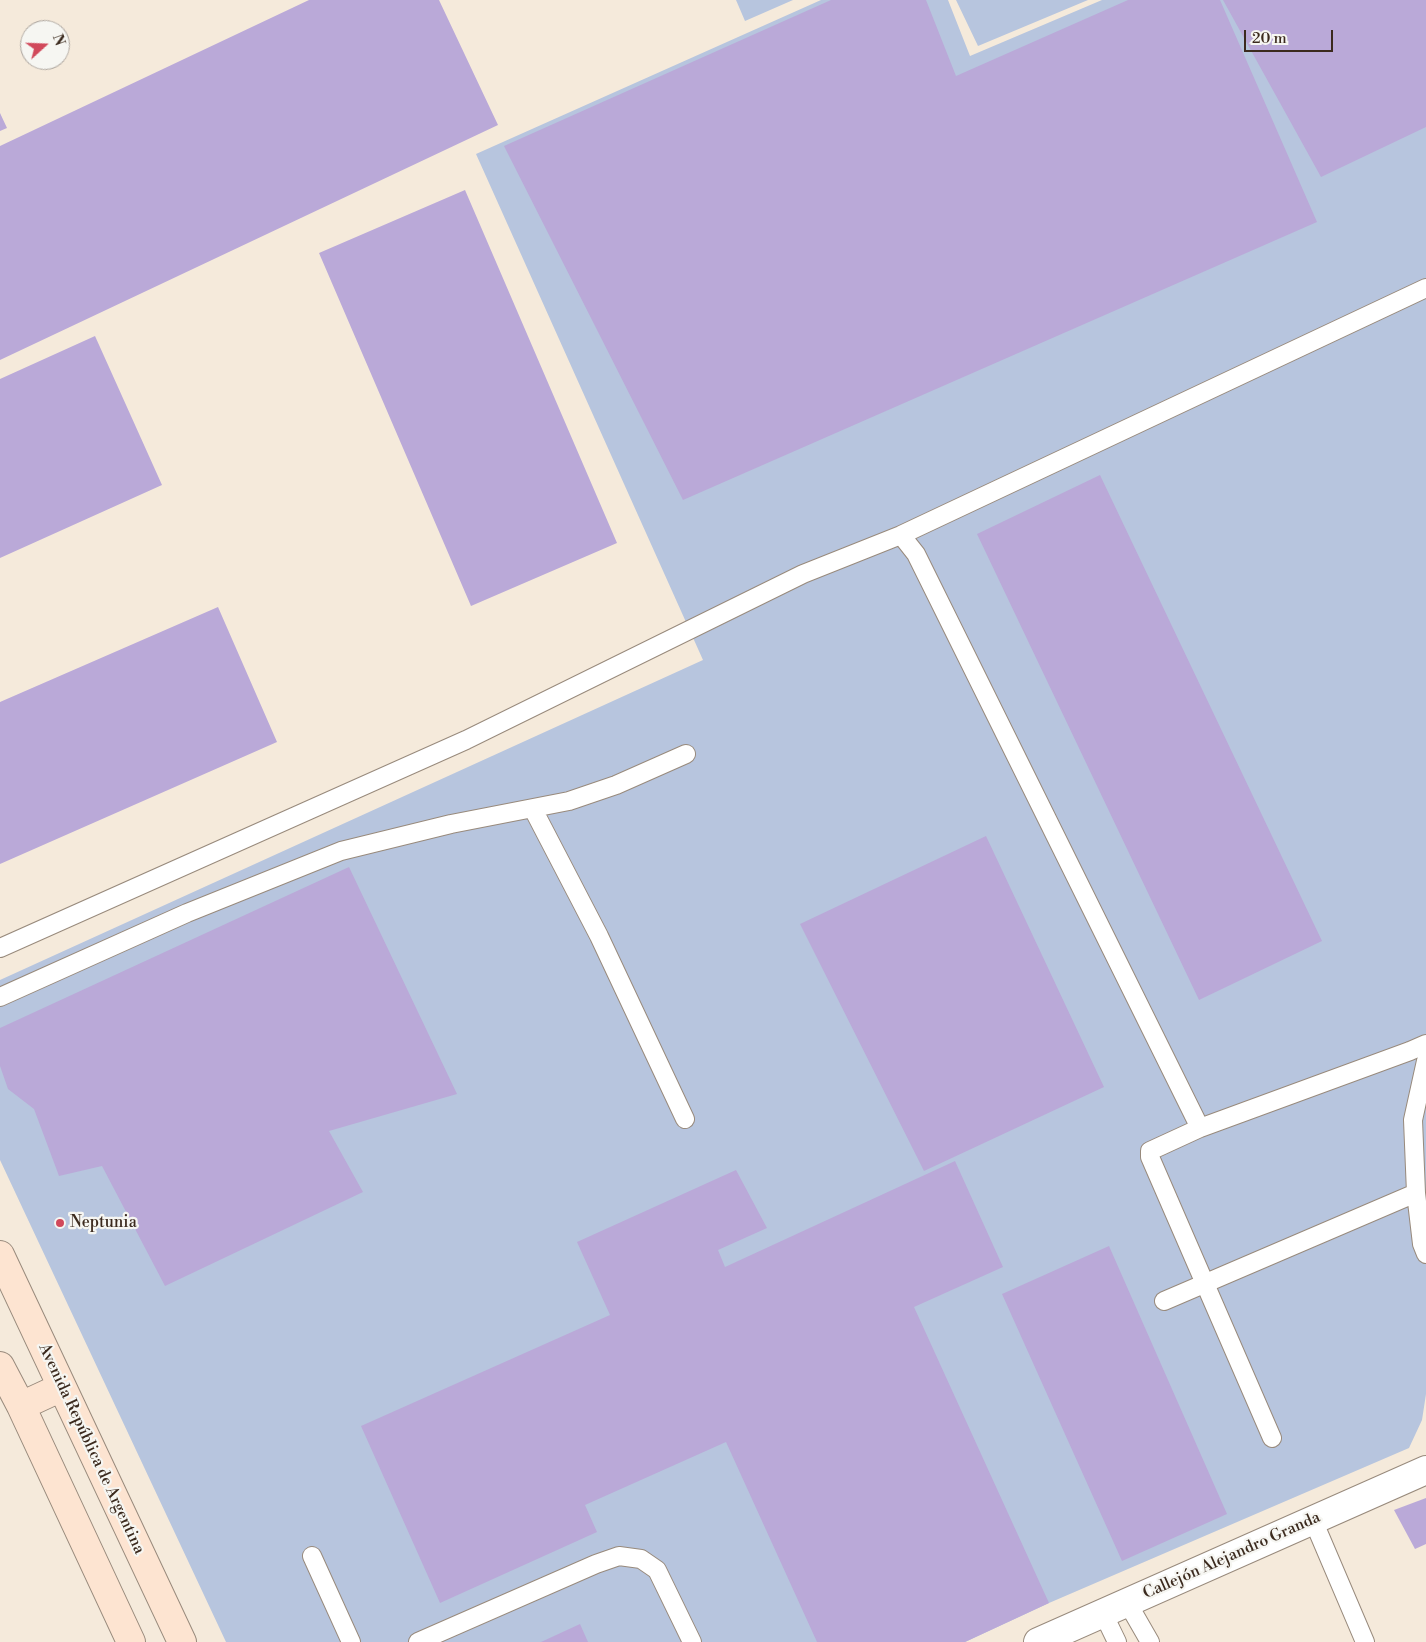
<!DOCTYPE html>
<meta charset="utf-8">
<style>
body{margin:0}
#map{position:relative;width:1426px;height:1642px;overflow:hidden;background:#f5eadb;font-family:"Libre Bodoni",serif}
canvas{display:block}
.north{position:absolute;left:20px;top:20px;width:50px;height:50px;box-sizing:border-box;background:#f6f6f2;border:1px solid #aba49d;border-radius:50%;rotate:70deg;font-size:14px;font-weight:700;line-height:20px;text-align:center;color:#3b2a1e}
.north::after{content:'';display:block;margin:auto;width:18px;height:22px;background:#d1495b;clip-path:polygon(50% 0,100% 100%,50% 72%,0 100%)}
.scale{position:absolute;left:1244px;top:30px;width:89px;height:22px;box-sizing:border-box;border:2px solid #3b2a1e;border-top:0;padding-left:6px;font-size:15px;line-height:18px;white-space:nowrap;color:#3b2a1e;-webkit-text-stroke:4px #f6f6f2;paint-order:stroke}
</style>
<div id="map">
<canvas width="1426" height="1642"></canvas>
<div class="north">N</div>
<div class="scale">20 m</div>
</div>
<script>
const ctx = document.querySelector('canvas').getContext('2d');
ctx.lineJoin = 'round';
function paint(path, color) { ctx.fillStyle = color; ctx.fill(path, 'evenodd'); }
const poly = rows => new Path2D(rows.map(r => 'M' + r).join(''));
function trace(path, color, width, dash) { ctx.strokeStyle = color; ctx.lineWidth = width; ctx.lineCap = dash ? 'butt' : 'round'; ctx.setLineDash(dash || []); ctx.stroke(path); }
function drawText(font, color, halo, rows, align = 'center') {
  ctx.font = font + ' "Libre Bodoni",serif'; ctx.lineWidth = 4.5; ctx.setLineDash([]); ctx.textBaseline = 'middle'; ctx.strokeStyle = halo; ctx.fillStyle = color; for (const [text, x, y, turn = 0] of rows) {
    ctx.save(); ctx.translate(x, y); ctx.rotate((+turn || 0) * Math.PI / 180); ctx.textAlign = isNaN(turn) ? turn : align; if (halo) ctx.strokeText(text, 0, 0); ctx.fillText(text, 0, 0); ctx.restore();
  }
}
paint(poly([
 [736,0,793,0,745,21],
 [821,0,948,0,970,56,1102,0,1426,0,1426,1394,1422,1420,1409,1448,1049,1603,965,1642,226,1642,0,1160,0,980,703,660,476,154],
 [956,0,1088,0,978,46]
]), '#b7c5de');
paint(poly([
 [309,0,439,0,498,125,0,360,0,146],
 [831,0,926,0,956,76,1128,0,1220,0,1317,222,683,500,504,146],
 [1223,0,1426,0,1426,127,1321,177],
 [0,113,7,128,0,131],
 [465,190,617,543,471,606,319,253],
 [95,336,162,485,0,558,0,379],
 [1100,475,1322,941,1199,1000,977,534],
 [218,607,277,742,0,864,0,702],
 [986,836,1104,1087,924,1171,800,924],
 [349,867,457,1094,329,1131,363,1192,165,1286,102,1166,59,1176,34,1109,8,1089,0,1066,0,1028],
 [955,1161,1003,1267,914,1307,1049,1603,965,1642,817,1642,726,1442,585,1505,597,1532,440,1603,361,1426,610,1315,577,1242,736,1170,767,1228,718,1250,725,1267],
 [1109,1246,1227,1514,1122,1561,1002,1294],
 [1426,1498,1426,1544,1415,1549,1394,1510],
 [580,1624,588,1642,541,1642]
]), '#baa9d8');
const service = poly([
 [901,535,916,554,1200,1128,1410,1051,1426,1044],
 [533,809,599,936,685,1119],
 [0,948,466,740,803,574,901,535,1426,288],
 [0,997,187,913,341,851,451,824,569,801,616,785,686,754],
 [1426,1061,1413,1120,1416,1193,1422,1244,1426,1254],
 [1200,1128,1150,1151,1150,1157,1272,1438],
 [1164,1301,1416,1193],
 [1313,1520,1365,1642],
 [312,1556,351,1642],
 [1127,1602,1150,1642],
 [1103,1613,1117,1642],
 [418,1642,596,1564,619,1556,641,1559,657,1570,692,1642]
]);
const minor = poly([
 [1038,1642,1426,1470]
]);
const secondary = poly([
 [0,1255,182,1642],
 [0,1366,21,1406,131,1642],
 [21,1406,62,1387]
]);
trace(service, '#988a7c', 20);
trace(minor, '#988a7c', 30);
trace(secondary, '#988a7c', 30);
trace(service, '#fff', 18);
trace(minor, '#fff', 28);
trace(secondary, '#fde4d1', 28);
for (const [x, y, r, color] of [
 [60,1223,5,"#d1495b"]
]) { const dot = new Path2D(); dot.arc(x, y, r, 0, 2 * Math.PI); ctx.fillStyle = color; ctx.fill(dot); trace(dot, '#f6f6f2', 2); }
drawText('16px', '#3b2a1e', '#f6f6f2', [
 ["Neptunia",70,1223]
], 'left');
drawText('16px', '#3b2a1e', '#f6f6f2', [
 ["Avenida República de Argentina",91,1449,65],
 ["Callejón Alejandro Granda",1232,1556,-24]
]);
</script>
